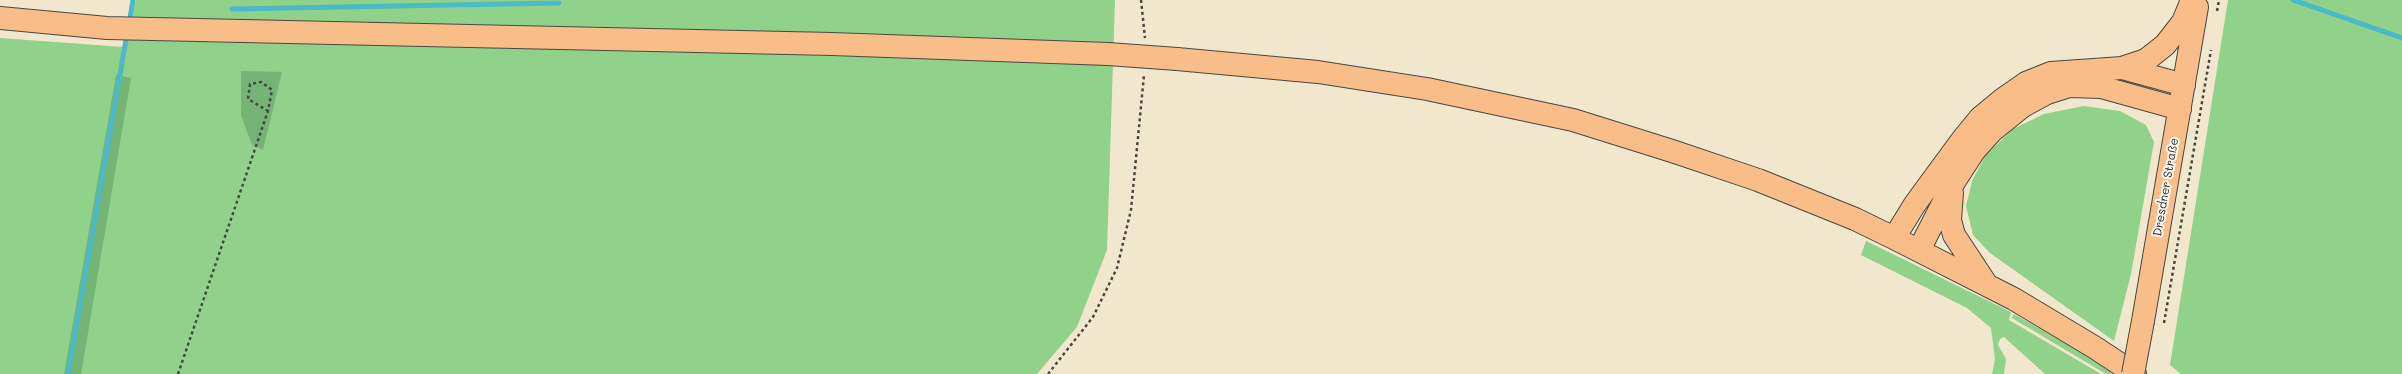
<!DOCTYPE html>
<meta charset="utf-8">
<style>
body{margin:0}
canvas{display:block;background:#f0e7cc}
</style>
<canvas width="2402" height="374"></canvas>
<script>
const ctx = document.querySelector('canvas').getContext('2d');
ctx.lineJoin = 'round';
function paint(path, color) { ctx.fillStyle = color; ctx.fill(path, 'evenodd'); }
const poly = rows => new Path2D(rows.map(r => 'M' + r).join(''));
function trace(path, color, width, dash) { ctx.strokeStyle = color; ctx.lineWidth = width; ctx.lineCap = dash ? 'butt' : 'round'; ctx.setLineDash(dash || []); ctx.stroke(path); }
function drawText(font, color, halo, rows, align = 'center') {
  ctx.font = font + ' Mali,sans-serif'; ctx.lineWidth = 4; ctx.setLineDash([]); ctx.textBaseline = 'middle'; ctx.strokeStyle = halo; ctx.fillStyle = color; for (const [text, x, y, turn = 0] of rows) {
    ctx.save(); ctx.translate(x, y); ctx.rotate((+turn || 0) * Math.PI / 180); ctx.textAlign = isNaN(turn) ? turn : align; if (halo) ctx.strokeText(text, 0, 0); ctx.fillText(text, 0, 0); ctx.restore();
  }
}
paint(poly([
 [136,0,1115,0,1107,250,1077,327,1037,374,0,374,0,38,124,47],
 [2228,0,2402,0,2402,374,2181,374,2170,365],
 [2084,106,2120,111,2146,125,2154,142,2131,274,2114,341,1990,253,1973,235,1966,206,1972,181,1985,156,2013,129,2044,114],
 [1866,241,2011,312,2009,320,2101,374,2045,374,2004,337,2000,339,1998,345,2006,359,2004,374,1992,374,1995,359,1991,328,1967,308,1861,255],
 [2014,314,2067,344,2111,372,2110,374,2106,374,2012,318]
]), '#90d289');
paint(poly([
 [241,71,282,72,263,150,252,145,241,115],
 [116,75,131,78,81,374,64,374]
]), '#74b475');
trace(poly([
 [2293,0,2402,38],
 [232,9,559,3],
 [129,24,133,0],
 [68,374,127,34]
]), '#4cb8c8', 5);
const major = poly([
 [0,18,107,28,832,44,1108,54],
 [1177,59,1318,72,1427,89,1573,120,1672,151,1758,180,1855,219,1894,238,2014,299,2094,347,2135,374],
 [2122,68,2184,85],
 [1952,193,1950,220,1954,235,1985,282],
 [1894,238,1915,204,1962,140,1980,118,2003,99,2026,83,2051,73,2122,68,2146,60,2165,45,2183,22,2192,0],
 [1919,250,1954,182,1974,151,1992,131,2023,106,2047,93,2069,86,2101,87,2180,109],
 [2143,321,2197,7]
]);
trace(major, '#494743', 24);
trace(poly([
 [1141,0,1145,38],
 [2217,11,2219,0],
 [2164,323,2211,50],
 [178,374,268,111,272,90,261,82,250,84,248,99,268,111],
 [1048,374,1093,317,1117,268,1131,210,1144,75]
]), '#494743', 2.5, [3, 3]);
trace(major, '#f8bd89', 22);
const majorBridge = poly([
 [1108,54,1177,59],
 [2133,374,2143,321]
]);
trace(majorBridge, '#494743', 24, []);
trace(majorBridge, '#f8bd89', 22);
drawText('12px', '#2b2b2b', '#fbf7ec', [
 ["Dresdner Straße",2166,187,-80]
]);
</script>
